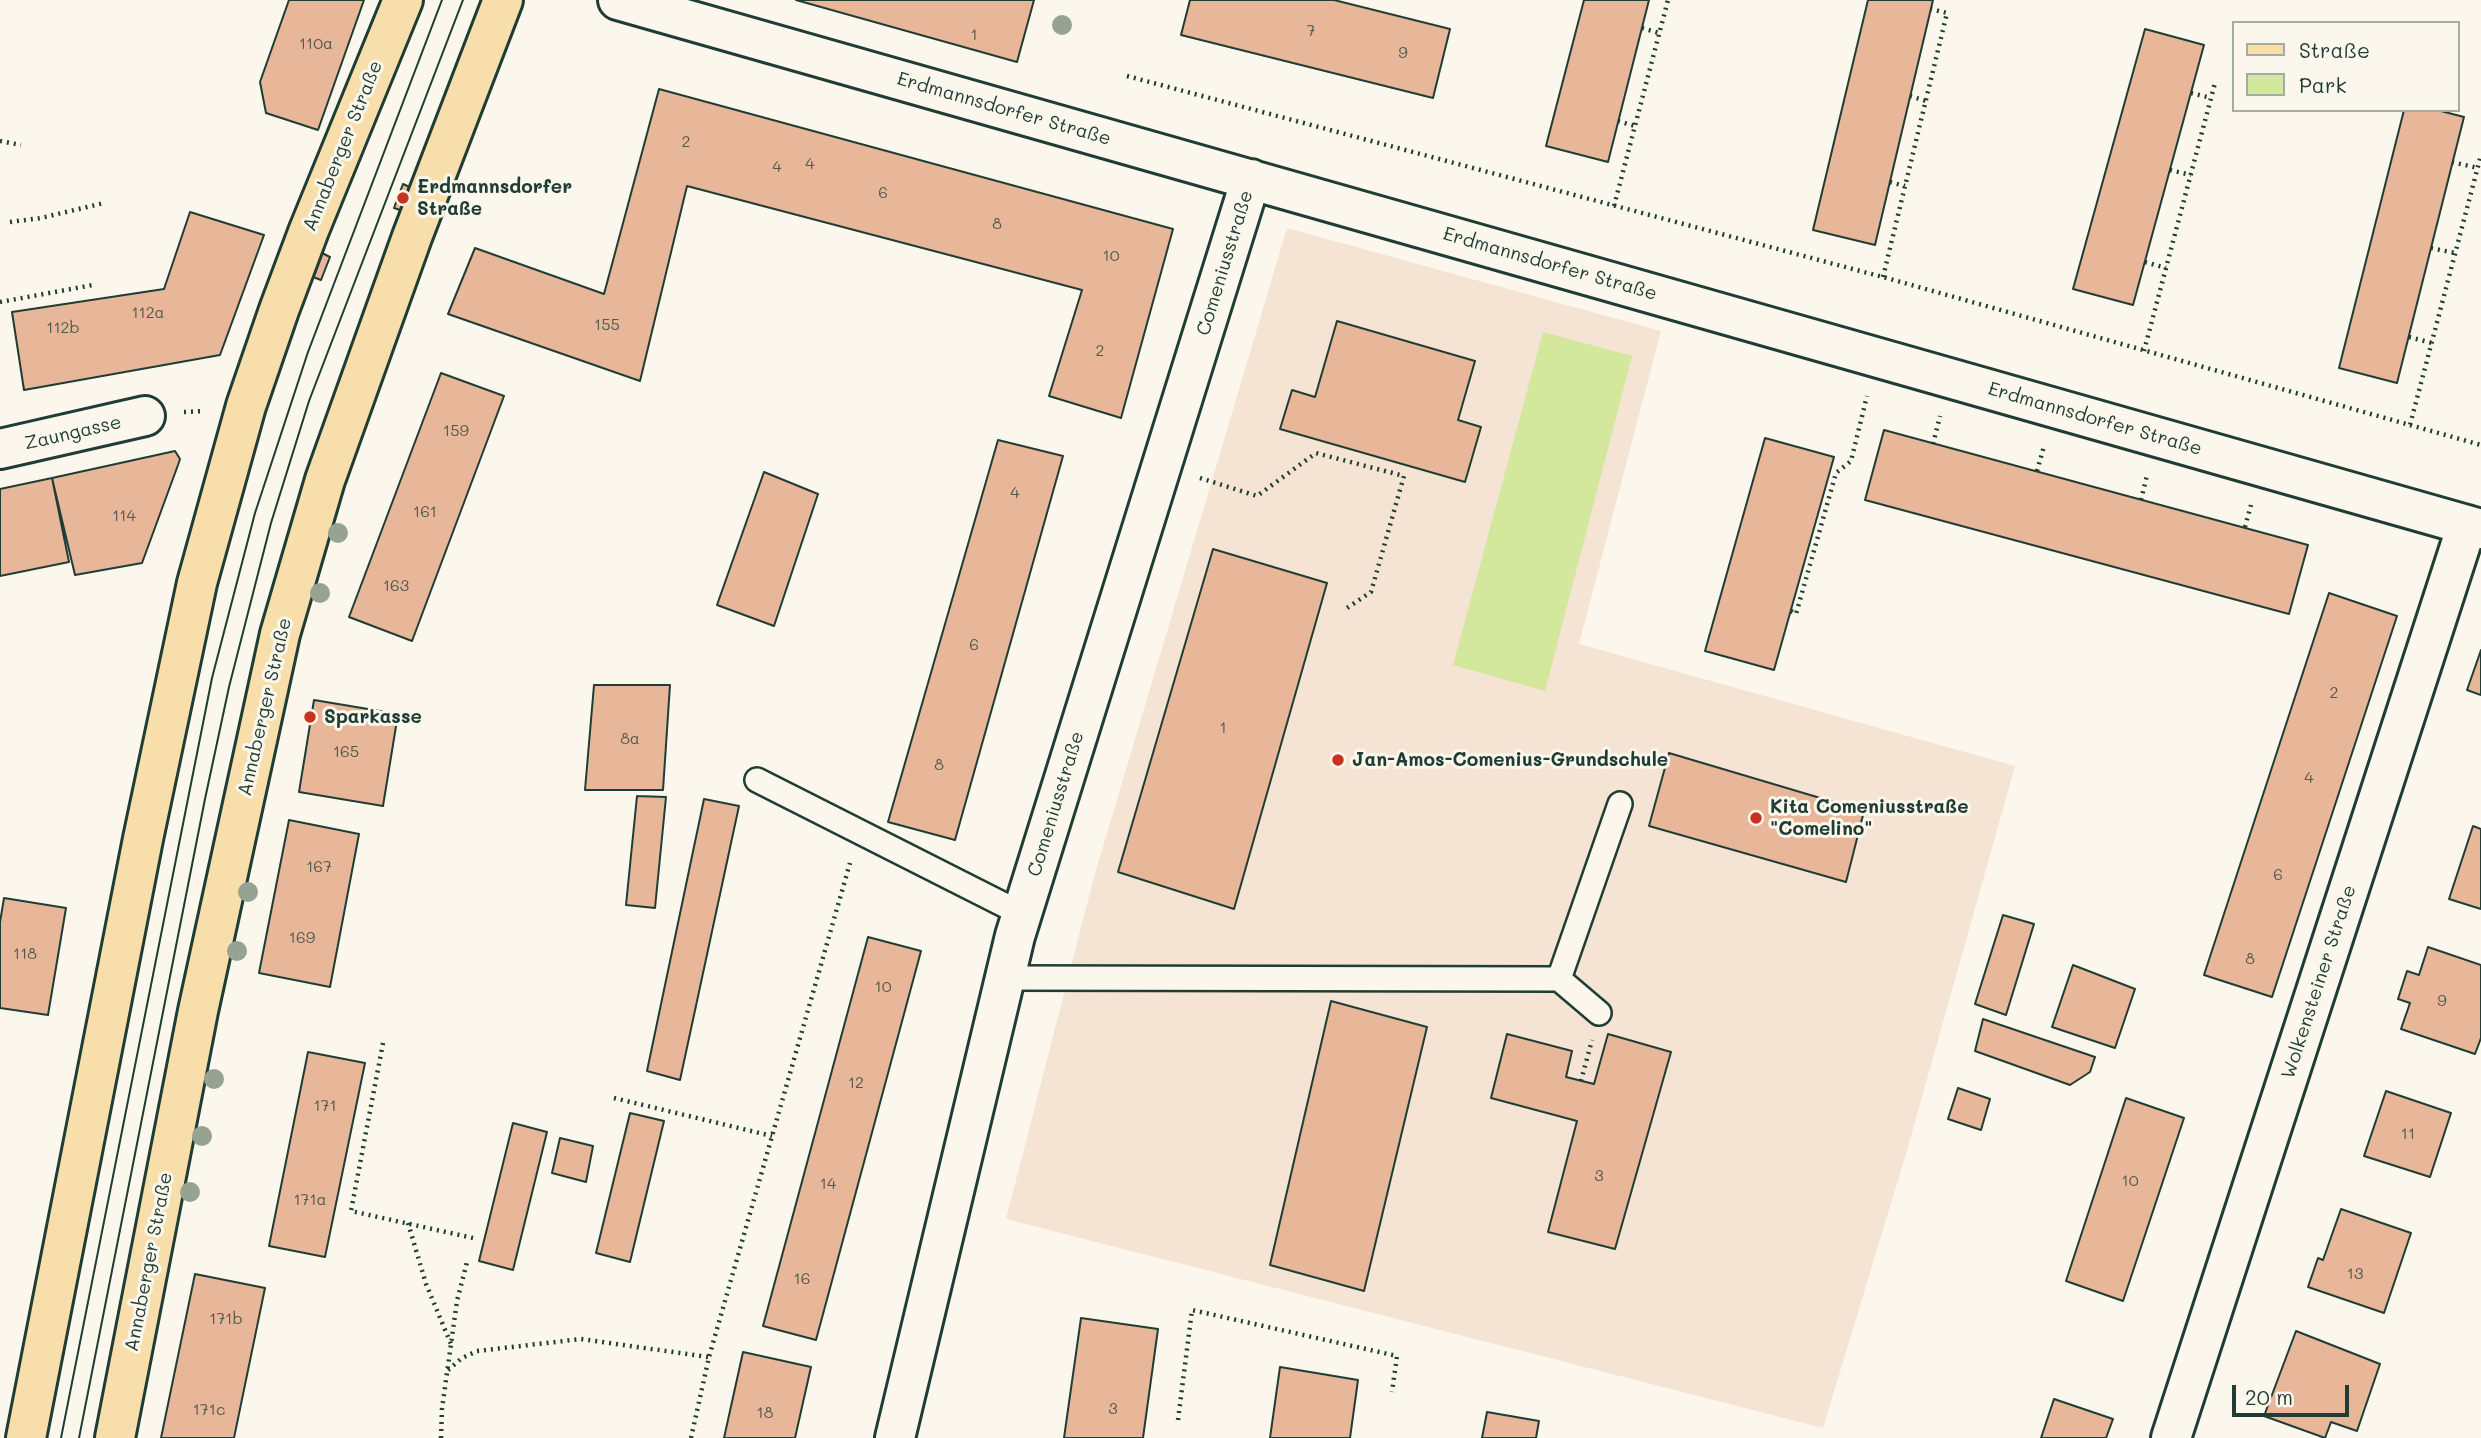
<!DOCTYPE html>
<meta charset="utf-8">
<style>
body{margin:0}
#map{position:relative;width:2481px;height:1438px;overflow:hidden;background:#fbf7ec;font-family:Mali,sans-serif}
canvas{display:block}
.legend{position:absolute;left:2232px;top:21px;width:228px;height:91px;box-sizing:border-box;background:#fbf7ec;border:2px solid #a3ada2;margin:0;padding:9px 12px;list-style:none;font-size:21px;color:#1f3d34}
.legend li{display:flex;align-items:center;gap:14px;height:35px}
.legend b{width:35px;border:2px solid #a3ada2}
.scale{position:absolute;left:2232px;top:1385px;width:117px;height:32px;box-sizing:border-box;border:4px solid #1f3d34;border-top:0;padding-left:9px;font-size:21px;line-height:24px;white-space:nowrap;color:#1f3d34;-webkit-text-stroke:5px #fbf7ec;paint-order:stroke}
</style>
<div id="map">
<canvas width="2481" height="1438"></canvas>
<ul class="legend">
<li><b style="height:9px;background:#f8deab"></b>Straße</li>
<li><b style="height:19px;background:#d3e89d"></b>Park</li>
</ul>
<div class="scale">20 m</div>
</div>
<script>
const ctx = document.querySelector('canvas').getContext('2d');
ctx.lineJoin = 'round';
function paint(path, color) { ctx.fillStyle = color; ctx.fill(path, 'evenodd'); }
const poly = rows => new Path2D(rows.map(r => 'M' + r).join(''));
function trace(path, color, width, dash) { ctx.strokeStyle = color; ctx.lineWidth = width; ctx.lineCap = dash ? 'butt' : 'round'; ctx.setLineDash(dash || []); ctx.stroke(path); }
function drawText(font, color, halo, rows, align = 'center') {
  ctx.font = font + ' Mali,sans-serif'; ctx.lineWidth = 6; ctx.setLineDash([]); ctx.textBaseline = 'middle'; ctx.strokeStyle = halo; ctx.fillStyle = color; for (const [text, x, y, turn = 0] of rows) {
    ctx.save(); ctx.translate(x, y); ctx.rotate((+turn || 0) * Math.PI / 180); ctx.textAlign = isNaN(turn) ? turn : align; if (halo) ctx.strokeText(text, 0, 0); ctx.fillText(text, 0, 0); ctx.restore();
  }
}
paint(poly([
 [1287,228,1661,331,1579,644,2015,766,1908,1147,1823,1428,1006,1219,1094,877]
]), '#f5e4d3');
paint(poly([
 [1543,332,1632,356,1545,691,1453,665]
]), '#d3e89d');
const building = poly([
 [289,0,364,0,318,130,266,113,260,82,289,0],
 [796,0,1034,0,1017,62,796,0],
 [1190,0,1334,0,1450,29,1433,98,1181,35,1190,0],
 [1584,0,1649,0,1608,162,1546,146,1584,0],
 [1868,0,1933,0,1875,245,1813,230,1868,0],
 [2145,29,2204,45,2133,305,2073,289,2145,29],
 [659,89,1173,229,1121,418,1049,396,1082,290,687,186,640,381,448,314,475,248,604,294,659,89],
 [2404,110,2437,110,2464,117,2397,383,2339,368,2404,110],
 [403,184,412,188,403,211,394,208,403,184],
 [190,212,264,235,220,355,24,390,12,312,164,289,190,212],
 [322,253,330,257,321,280,313,277,322,253],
 [1337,321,1475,361,1458,420,1481,427,1465,482,1280,429,1292,390,1315,397,1337,321],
 [441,373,504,396,412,641,349,617,441,373],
 [1884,430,2308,545,2289,614,1865,500,1884,430],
 [1765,438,1834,457,1774,670,1705,651,1765,438],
 [998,440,1063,456,955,840,888,822,998,440],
 [175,451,180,459,178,465,142,563,75,575,52,478,175,451],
 [764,472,818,494,774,626,717,605,764,472],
 [52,478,69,562,0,576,0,489,52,478],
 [1213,549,1327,583,1234,909,1118,872,1213,549],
 [2329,593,2397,616,2272,997,2204,975,2329,593],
 [2481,650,2481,695,2467,690,2481,650],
 [594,685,670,685,663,790,585,790,594,685],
 [314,700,398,714,383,806,299,792,314,700],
 [1669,753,1864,811,1846,882,1649,826,1669,753],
 [637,796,666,797,655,908,626,905,637,796],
 [704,799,739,806,680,1080,647,1071,704,799],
 [289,820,359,834,330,987,259,973,289,820],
 [2473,826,2481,829,2481,909,2449,899,2473,826],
 [4,898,66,908,48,1015,0,1008,0,922,4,898],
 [2003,915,2034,924,2006,1015,1975,1004,2003,915],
 [868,937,921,951,816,1340,763,1326,868,937],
 [2428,947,2481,965,2481,1038,2475,1054,2401,1029,2410,1003,2398,999,2407,971,2419,975,2428,947],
 [2073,965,2135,989,2115,1048,2052,1027,2073,965],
 [1331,1001,1427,1027,1364,1291,1270,1265,1331,1001],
 [1983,1019,2095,1057,2090,1072,2070,1085,1975,1051,1983,1019],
 [1507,1034,1572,1051,1566,1077,1594,1084,1608,1034,1671,1052,1615,1249,1548,1232,1577,1121,1491,1098,1507,1034],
 [308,1052,365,1063,325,1257,269,1246,308,1052],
 [1958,1088,1990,1099,1981,1130,1948,1119,1958,1088],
 [2386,1091,2451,1113,2430,1177,2364,1156,2386,1091],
 [2126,1098,2184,1118,2123,1301,2066,1281,2126,1098],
 [630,1113,664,1121,630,1262,596,1253,630,1113],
 [513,1123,547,1132,513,1270,479,1261,513,1123],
 [560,1138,593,1146,586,1182,552,1173,560,1138],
 [2341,1209,2411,1233,2384,1313,2308,1287,2318,1258,2323,1260,2341,1209],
 [195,1274,265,1288,234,1438,161,1438,195,1274],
 [1081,1318,1158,1329,1143,1438,1064,1438,1081,1318],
 [2296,1331,2380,1364,2357,1431,2331,1422,2325,1438,2264,1416,2296,1331],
 [743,1352,811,1367,795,1438,724,1438,743,1352],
 [1280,1367,1358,1380,1350,1438,1270,1438,1280,1367],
 [2054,1399,2113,1419,2106,1438,2041,1438,2054,1399],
 [1487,1412,1539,1421,1536,1438,1482,1438,1487,1412]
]);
paint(building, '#e8b699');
trace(building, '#1f3d34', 2);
const service = poly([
 [757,780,1022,914],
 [1005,978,1559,979,1599,1013],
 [1559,979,1620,804]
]);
const minor = poly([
 [618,0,2481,529],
 [0,449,145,416],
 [895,1438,1015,936,1251,179],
 [2171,1438,2467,525]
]);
const primary = poly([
 [26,1438,143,839,197,583,246,406,279,310,309,230,403,0],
 [115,1438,198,1011,280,634,325,480,412,237,503,0]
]);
trace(service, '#1f3d34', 28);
trace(minor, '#1f3d34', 44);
trace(primary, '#1f3d34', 44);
trace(poly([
 [1642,28,1659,33],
 [1127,76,1883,277,2410,425,2481,155],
 [2191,93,2211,98],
 [1910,96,1926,101],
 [1618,121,1635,126],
 [0,141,21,145],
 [2452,162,2478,168],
 [2170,170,2191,175],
 [1890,182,1905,186],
 [1614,206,1668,0],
 [10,222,41,218,104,203],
 [2431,248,2455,253],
 [2145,262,2166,268],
 [1883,277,1947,13,1931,9],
 [0,302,93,285],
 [2409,337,2432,343],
 [2144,351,2215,83],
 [184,412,204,411],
 [2410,425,2481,445],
 [1933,444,1940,416],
 [2037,471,2044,446],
 [1200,478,1257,496,1316,453,1404,476,1371,592,1347,608],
 [2141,500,2147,475],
 [2245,527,2251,505],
 [1791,611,1796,614,1836,473,1851,461,1867,396],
 [383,1043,351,1211,473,1238],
 [1581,1081,1592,1040],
 [614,1098,772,1136],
 [408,1223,426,1284,451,1344],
 [448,1370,462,1358,477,1351,581,1339,708,1357],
 [1178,1420,1192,1310,1397,1356,1392,1392],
 [441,1438,442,1409,457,1301,467,1262],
 [691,1438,709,1357,850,863]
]), '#1f3d34', 4.5, [2, 5]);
trace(service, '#fbf7ec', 23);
trace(minor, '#fbf7ec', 38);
trace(primary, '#f8deab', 38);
trace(poly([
 [61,1438,212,678,255,513,308,352,442,0],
 [79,1438,205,799,229,687,271,523,309,401,463,0]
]), '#1f3d34', 2);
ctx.fillStyle = '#96a392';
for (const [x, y] of [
 [1062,25],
 [338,533],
 [320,593],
 [248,892],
 [237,951],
 [214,1079],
 [202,1136],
 [190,1192]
]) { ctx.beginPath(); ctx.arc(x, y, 10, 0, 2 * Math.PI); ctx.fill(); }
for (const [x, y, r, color] of [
 [403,198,7,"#c8321e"],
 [310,717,7,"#c8321e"],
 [1338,760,7,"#c8321e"],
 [1756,818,7,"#c8321e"]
]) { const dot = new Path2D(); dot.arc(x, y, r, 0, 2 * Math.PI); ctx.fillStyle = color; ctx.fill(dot); trace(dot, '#fbf7ec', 2.5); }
drawText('16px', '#515b4d', null, [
 ["7",1311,31],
 ["1",974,35],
 ["110a",316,44],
 ["9",1403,53],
 ["2",686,142],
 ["4",810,164],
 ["4",777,167],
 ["6",883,193],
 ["8",997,224],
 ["10",1111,256],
 ["112a",148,313],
 ["155",607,325],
 ["112b",63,328],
 ["2",1100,351],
 ["159",456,431],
 ["4",1015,493],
 ["161",425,512],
 ["114",124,516],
 ["163",396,586],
 ["6",974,645],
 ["2",2334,693],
 ["1",1223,728],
 ["8a",630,739],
 ["165",346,752],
 ["8",939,765],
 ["4",2309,778],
 ["167",319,867],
 ["6",2278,875],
 ["169",302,938],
 ["118",25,954],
 ["8",2250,959],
 ["10",883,987],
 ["9",2442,1001],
 ["12",856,1083],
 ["171",325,1106],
 ["11",2408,1134],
 ["3",1599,1176],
 ["10",2130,1181],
 ["14",828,1184],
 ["171a",310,1200],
 ["13",2355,1274],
 ["16",802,1279],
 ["171b",226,1319],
 ["3",1113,1409],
 ["171c",209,1410],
 ["18",765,1413]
]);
drawText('19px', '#1f3d34', '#fbf7ec', [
 ["Erdmannsdorfer Straße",1004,109,16],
 ["Annaberger Straße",343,146,-68],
 ["Comeniusstraße",1225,263,-73],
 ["Erdmannsdorfer Straße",1550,264,16],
 ["Erdmannsdorfer Straße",2095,419,16],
 ["Zaungasse",73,433,-13],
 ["Annaberger Straße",265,707,-77],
 ["Comeniusstraße",1056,804,-73],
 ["Wolkensteiner Straße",2319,982,-72],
 ["Annaberger Straße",149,1262,-79]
]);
drawText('bold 19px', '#1f3d34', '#fbf7ec', [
 ["Erdmannsdorfer",417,187],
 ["Straße",417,209],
 ["Sparkasse",324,717],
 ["Jan-Amos-Comenius-Grundschule",1352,760],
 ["Kita Comeniusstraße",1770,807],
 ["\"Comelino\"",1770,829]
], 'left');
</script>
